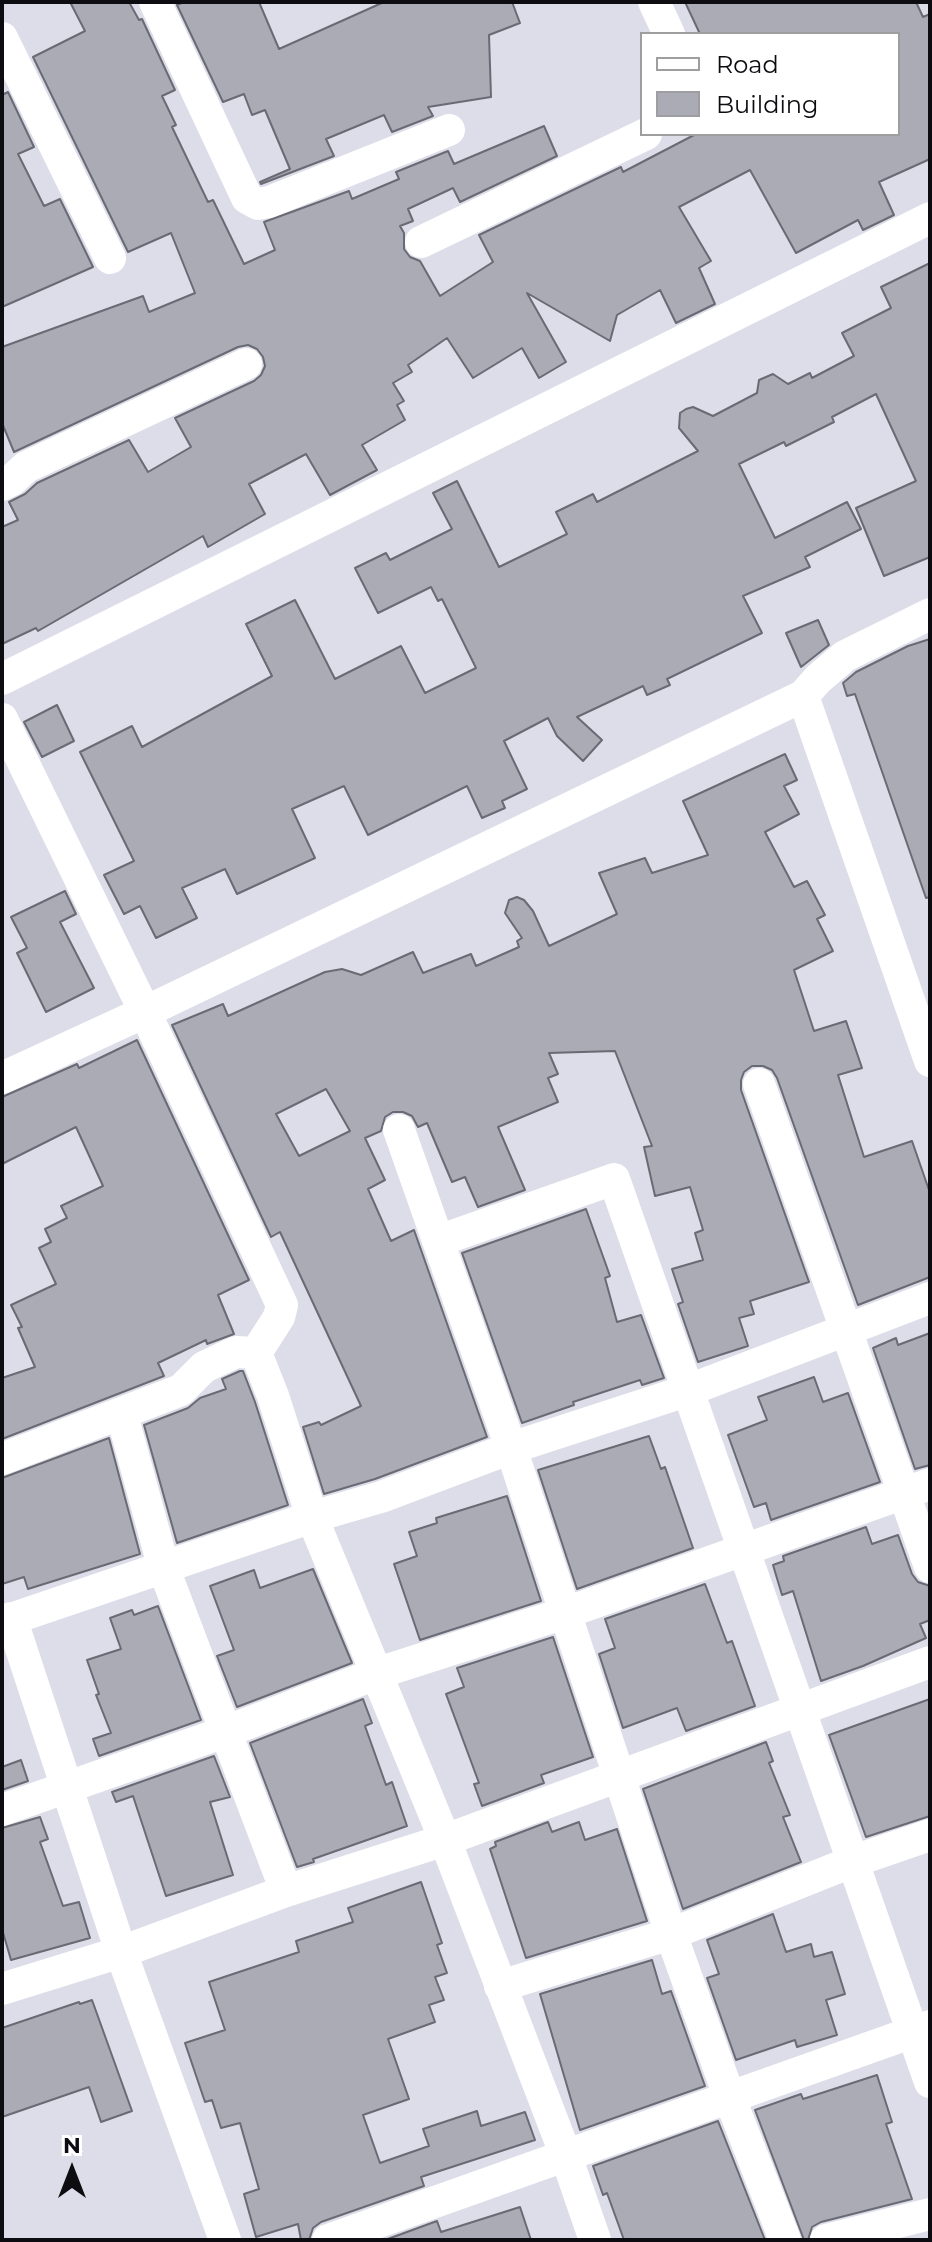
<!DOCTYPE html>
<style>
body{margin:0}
#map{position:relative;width:932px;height:2242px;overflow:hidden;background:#dddde9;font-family:Montserrat,sans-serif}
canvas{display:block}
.frame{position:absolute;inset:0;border:4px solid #0d0d11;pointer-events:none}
.legend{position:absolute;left:640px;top:32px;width:260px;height:104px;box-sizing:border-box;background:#fff;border:2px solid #9e9ea0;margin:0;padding:10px 14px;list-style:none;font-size:24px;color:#0d0d11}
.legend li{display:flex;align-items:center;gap:16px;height:40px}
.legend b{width:40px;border:2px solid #9e9ea0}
.north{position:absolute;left:32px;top:2130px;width:80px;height:80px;-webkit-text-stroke:6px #fff;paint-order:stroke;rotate:0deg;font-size:22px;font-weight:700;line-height:32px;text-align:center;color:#0d0d11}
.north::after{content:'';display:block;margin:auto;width:28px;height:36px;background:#0d0d11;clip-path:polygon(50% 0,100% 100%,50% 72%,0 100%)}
</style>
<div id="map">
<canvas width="932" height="2242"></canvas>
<div class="frame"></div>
<ul class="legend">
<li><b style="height:10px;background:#fff"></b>Road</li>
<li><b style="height:22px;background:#ababb6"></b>Building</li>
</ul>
<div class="north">N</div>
</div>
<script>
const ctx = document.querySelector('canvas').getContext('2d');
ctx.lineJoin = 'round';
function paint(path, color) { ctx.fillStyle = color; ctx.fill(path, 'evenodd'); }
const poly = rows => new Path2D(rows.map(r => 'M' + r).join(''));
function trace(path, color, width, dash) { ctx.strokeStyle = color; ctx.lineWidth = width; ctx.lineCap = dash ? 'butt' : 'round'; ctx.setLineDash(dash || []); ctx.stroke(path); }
const building = poly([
 [70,2,129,2,139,20,142,19,175,90,162,96,176,125,172,127,208,202,213,200,244,264,275,250,264,222,349,191,352,199,399,179,396,172,448,151,454,164,544,126,557,156,460,202,453,188,408,209,413,221,400,226,404,233,404,249,410,257,420,261,440,296,493,262,479,235,621,167,623,172,696,134,898,134,898,34,700,34,685,2,916,2,923,17,930,14,930,159,879,182,894,215,863,230,858,220,796,253,750,170,679,207,711,261,699,268,715,304,676,323,660,290,617,315,610,341,527,293,566,362,539,378,522,348,473,378,447,338,408,365,412,372,393,383,404,401,397,405,405,420,362,445,377,470,330,495,306,454,249,484,265,514,208,547,203,536,38,631,36,628,2,644,2,527,18,520,9,502,25,494,37,483,129,440,148,472,191,447,175,418,254,381,261,375,265,366,263,357,257,349,248,345,238,347,14,452,2,423,2,347,143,296,149,312,195,293,171,233,128,252,33,57,85,31,70,2],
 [184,2,259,2,279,49,384,2,512,2,520,23,489,35,491,97,428,107,433,116,392,132,384,115,326,139,334,156,261,184,260,182,290,169,265,110,252,115,244,94,223,102,177,5,184,2],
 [8,92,34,147,18,154,44,206,60,199,93,267,2,307,2,95,8,92],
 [930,263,930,557,884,576,856,508,916,481,876,394,832,417,834,422,786,446,784,442,739,464,775,538,847,502,861,529,805,557,810,567,743,596,762,633,667,679,670,685,647,695,643,686,577,717,602,740,583,761,557,736,548,718,504,741,527,789,502,801,505,808,482,818,467,786,368,835,344,786,292,809,315,858,237,894,225,869,182,888,197,918,156,938,140,906,124,914,104,875,134,861,80,752,132,726,142,747,272,676,246,624,295,600,335,679,401,646,425,693,476,668,442,599,438,601,431,587,378,613,355,568,386,553,390,560,452,529,433,493,457,481,499,567,567,534,556,512,593,494,597,502,698,451,679,428,680,413,686,409,693,407,713,416,757,393,759,380,773,374,788,384,810,373,812,378,854,356,842,333,891,308,881,287,930,263],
 [818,620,829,645,801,667,786,633,818,620],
 [930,639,930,897,926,898,855,694,847,696,843,683,856,672,908,646,930,639],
 [57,705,74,741,42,757,24,722,57,705],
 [785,754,797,780,784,786,799,814,765,832,794,887,807,881,825,915,817,919,833,951,794,970,814,1031,846,1021,862,1068,838,1075,864,1157,912,1141,930,1193,930,1277,858,1305,777,1078,772,1070,763,1066,752,1066,744,1072,741,1080,741,1090,809,1282,750,1301,754,1314,739,1318,748,1346,698,1362,678,1304,683,1302,672,1269,703,1260,695,1233,703,1230,690,1187,655,1196,644,1147,652,1146,615,1051,549,1053,558,1074,548,1078,558,1102,498,1127,525,1190,478,1207,465,1177,452,1182,427,1123,418,1127,412,1116,403,1112,393,1112,385,1117,381,1131,365,1138,385,1180,368,1189,391,1241,414,1230,487,1437,375,1479,324,1494,303,1427,319,1422,321,1425,361,1406,280,1232,271,1237,172,1025,223,1004,228,1016,325,972,342,969,361,975,413,952,423,973,471,954,476,966,519,947,517,941,522,938,505,913,509,900,517,897,524,900,533,911,549,946,617,914,599,873,645,858,652,873,708,855,683,801,785,754],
 [326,1089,350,1131,299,1156,276,1114,326,1089],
 [65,891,76,914,60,922,94,988,46,1012,17,953,27,948,11,917,65,891],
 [137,1040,249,1280,218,1295,234,1334,207,1344,206,1340,158,1363,164,1376,2,1439,2,1378,35,1367,18,1328,22,1327,11,1305,56,1284,39,1248,51,1242,45,1229,67,1218,61,1206,103,1186,76,1127,2,1164,2,1097,77,1064,79,1068,137,1040],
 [586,1209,610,1276,605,1278,617,1322,641,1315,664,1378,642,1385,640,1380,573,1402,574,1405,522,1423,462,1253,586,1209],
 [930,1333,930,1465,915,1469,873,1348,896,1338,898,1345,930,1333],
 [240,1371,243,1371,255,1402,288,1505,177,1543,144,1425,188,1408,200,1398,226,1389,222,1379,240,1371],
 [814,1377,823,1402,848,1393,880,1482,771,1520,766,1503,754,1507,728,1435,767,1420,758,1397,814,1377],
 [649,1436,661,1469,665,1467,693,1548,577,1589,538,1470,649,1436],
 [109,1438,140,1554,28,1589,24,1577,2,1584,2,1478,109,1438],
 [507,1496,541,1601,420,1640,394,1564,417,1556,409,1532,437,1523,436,1518,507,1496],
 [866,1527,872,1544,898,1535,912,1574,918,1582,930,1586,930,1620,920,1624,926,1638,863,1666,821,1681,793,1591,782,1595,773,1565,784,1561,783,1556,866,1527],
 [313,1569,352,1663,237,1707,217,1656,234,1650,210,1586,254,1570,260,1588,313,1569],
 [705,1584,727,1643,732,1641,755,1706,686,1731,677,1708,623,1728,599,1654,615,1648,605,1619,705,1584],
 [158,1606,201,1720,99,1756,93,1739,111,1733,96,1695,99,1694,87,1660,121,1649,110,1618,132,1610,134,1615,158,1606],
 [553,1637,593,1757,541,1775,544,1783,482,1806,474,1784,479,1783,446,1694,464,1687,457,1668,553,1637],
 [363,1699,372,1723,365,1726,386,1785,392,1782,407,1826,313,1859,314,1862,297,1867,250,1743,363,1699],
 [930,1699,930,1816,866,1837,829,1735,930,1699],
 [766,1742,773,1761,769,1763,790,1815,783,1817,801,1862,683,1909,643,1789,766,1742],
 [214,1756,230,1797,210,1802,233,1875,166,1896,133,1796,116,1802,112,1792,214,1756],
 [21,1760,28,1781,2,1790,2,1767,21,1760],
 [40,1817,48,1839,40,1842,63,1906,79,1902,90,1938,11,1960,2,1929,2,1828,40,1817],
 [548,1822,552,1832,579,1822,585,1840,617,1829,647,1921,526,1958,490,1849,496,1846,495,1842,548,1822],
 [421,1882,442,1943,437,1945,447,1973,435,1977,444,2000,429,2005,435,2022,388,2039,409,2099,363,2115,380,2163,429,2146,423,2129,477,2111,481,2126,525,2112,535,2140,421,2177,424,2186,321,2222,313,2228,309,2240,301,2240,298,2224,256,2237,244,2194,259,2189,240,2123,221,2128,212,2100,205,2102,185,2043,225,2030,209,1982,299,1952,296,1941,353,1922,348,1908,421,1882],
 [773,1914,786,1952,811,1944,814,1957,832,1952,845,1994,826,2000,837,2035,797,2047,795,2040,736,2060,707,1978,719,1974,707,1940,773,1914],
 [652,1960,662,1994,671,1991,705,2086,580,2130,540,1994,652,1960],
 [92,2000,132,2111,101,2122,89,2087,2,2117,2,2028,79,2002,80,2004,92,2000],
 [877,2075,892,2122,886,2124,912,2199,821,2222,812,2227,808,2240,804,2240,755,2110,801,2094,803,2099,877,2075],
 [718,2121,765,2240,624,2240,607,2193,603,2195,593,2166,718,2121],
 [520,2207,531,2240,385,2240,437,2221,441,2232,520,2207]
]);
paint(building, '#ababb6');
trace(building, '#6a6a74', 2);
trace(poly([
 [155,2,247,198,258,204,269,202,449,130],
 [654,2,669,34],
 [2,38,110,258],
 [421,242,646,134],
 [2,485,12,480,26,467,246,364],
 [2,679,930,218],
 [803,696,930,1061],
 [2,719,145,1012,282,1305,279,1317,256,1353],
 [2,1078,145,1012,803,696,818,679,845,656,930,614],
 [759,1084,930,1567],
 [399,1130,511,1448,671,1934,729,2096,785,2240],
 [438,1241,614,1179,930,2082],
 [256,1353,273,1396,312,1517,445,1840,566,2156,595,2240],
 [122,1415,164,1569,286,1891],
 [2,1459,181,1390,204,1367,236,1352,256,1353],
 [11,1618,121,1952,225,2240],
 [2,1622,312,1517,381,1497,511,1448,689,1390,930,1298],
 [2,1810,225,1732,378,1673,565,1613,930,1484],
 [500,1986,671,1934,854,1861,930,1835],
 [2,1989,121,1952,286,1891,445,1840,930,1662],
 [328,2240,930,2026],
 [826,2240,930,2214]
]), '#fff', 32);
</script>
